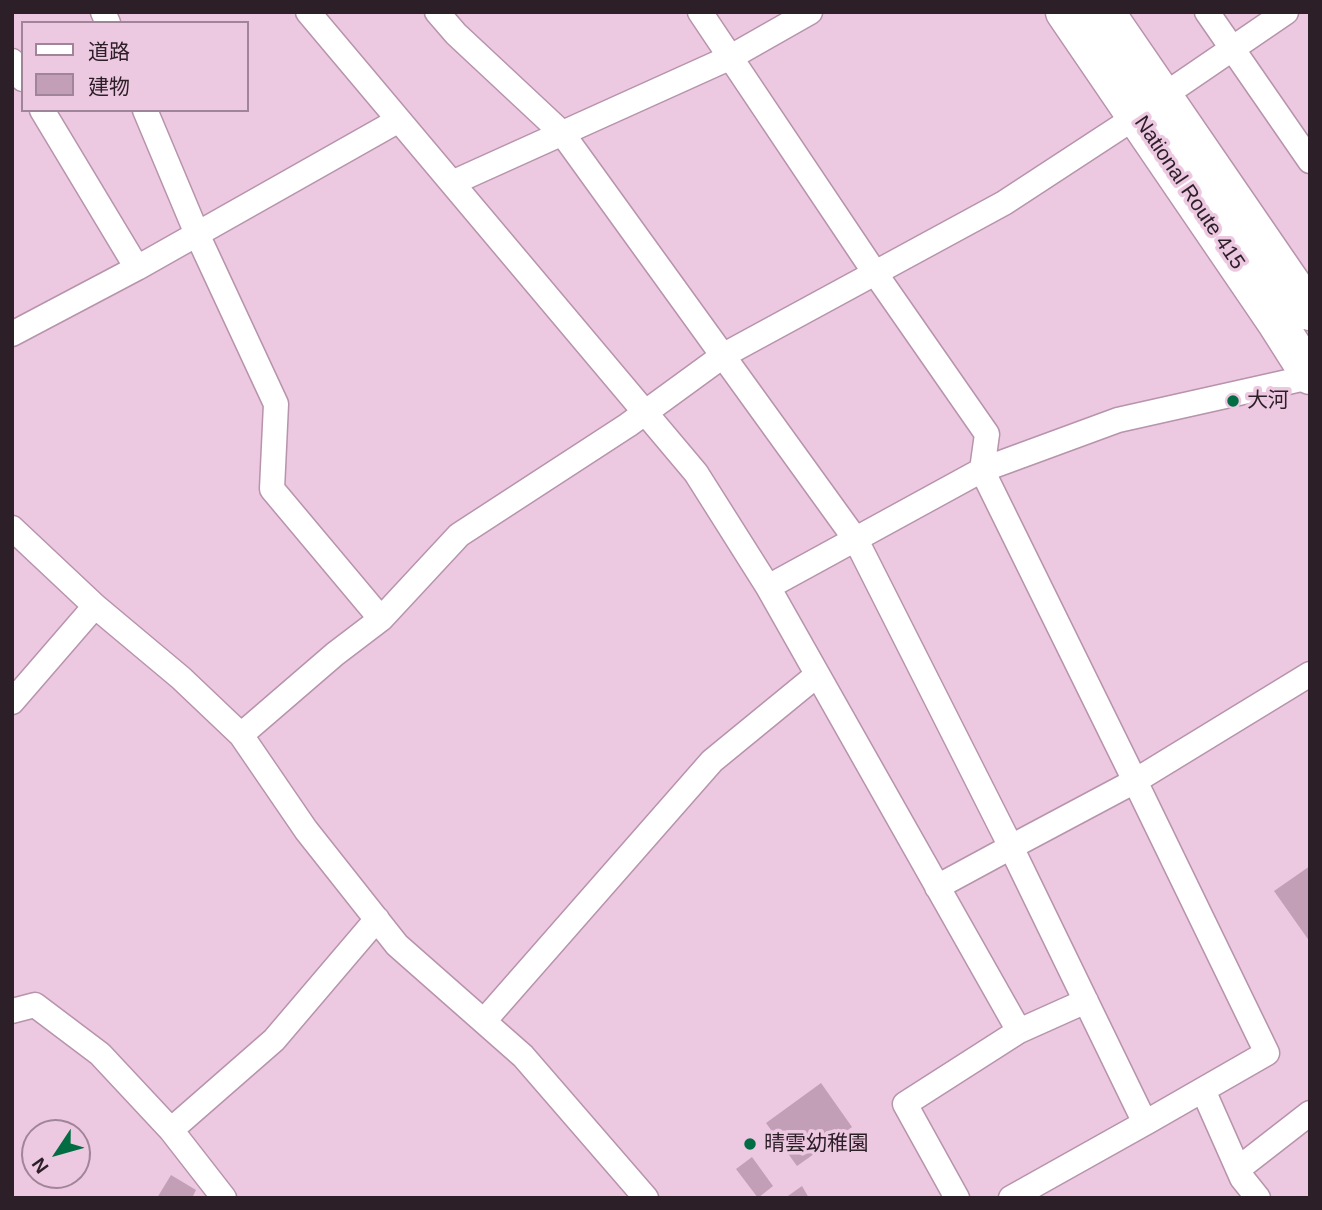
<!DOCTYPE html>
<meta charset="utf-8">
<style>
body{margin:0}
#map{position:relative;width:1322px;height:1210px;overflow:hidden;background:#edc8e1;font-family:Arial,"Noto Sans JP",sans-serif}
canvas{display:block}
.frame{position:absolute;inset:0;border:14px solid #2c1f28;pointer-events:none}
.legend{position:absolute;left:21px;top:21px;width:228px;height:91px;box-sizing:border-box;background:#edc8e1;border:2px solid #a08497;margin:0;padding:9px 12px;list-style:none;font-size:21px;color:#2c1f28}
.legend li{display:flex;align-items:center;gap:14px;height:35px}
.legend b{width:35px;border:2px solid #a08497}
.north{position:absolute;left:21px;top:1119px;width:70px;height:70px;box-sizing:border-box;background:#edc8e1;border:2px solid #a08497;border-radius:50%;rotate:234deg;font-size:19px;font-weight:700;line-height:28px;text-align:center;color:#2c1f28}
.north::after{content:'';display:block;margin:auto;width:24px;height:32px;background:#026c43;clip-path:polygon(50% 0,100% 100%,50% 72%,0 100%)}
</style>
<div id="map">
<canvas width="1322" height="1210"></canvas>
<div class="frame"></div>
<ul class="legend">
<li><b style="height:9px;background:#fff"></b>道路</li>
<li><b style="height:19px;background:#c29fb6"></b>建物</li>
</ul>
<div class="north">N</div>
</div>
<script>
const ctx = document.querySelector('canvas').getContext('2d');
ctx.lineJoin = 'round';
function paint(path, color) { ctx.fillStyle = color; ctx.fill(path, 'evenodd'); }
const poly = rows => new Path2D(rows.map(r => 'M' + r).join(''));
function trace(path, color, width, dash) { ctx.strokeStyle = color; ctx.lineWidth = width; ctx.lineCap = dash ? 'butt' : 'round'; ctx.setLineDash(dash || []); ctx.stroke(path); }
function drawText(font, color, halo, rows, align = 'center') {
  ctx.font = font + ' Arial,"Noto Sans JP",sans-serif'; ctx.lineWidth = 7; ctx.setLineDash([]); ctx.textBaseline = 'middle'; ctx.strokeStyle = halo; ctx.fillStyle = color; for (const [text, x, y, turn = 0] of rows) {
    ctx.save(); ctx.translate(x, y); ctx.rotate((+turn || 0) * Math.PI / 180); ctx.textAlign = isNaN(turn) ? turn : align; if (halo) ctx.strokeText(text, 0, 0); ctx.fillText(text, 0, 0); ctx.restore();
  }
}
paint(poly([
 [1310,866,1310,942,1274,891],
 [821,1083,852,1127,797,1166,766,1123],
 [752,1157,773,1186,758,1198,736,1169],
 [171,1175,196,1190,192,1198,157,1198],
 [802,1186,809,1198,785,1198]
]), '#c29fb6');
const minor = poly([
 [103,12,108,23],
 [308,12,696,473,768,587,1019,1031],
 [437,12,456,34,562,133,856,540,1011,847,1135,781,982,470,987,434,875,273,700,12],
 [1207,12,1310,161],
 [12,61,23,79],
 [1163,96,1286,12],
 [42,110,137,268],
 [145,110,197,234,276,404,272,489,381,619],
 [452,183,729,58,810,12],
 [12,334,137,268,399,120],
 [12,528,95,606,181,678,241,735,306,830,397,945,523,1056,646,1198],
 [768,587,982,470,1118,420,1310,377],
 [12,702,95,606],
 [241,735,335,654,381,619,459,535,628,425,724,355,1004,203,1137,116],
 [937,887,1011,847,1145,1123,1267,1053,1135,781,1310,674],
 [12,1011,35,1005,100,1054,171,1130,274,1040,377,919],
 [484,1021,712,761,817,675],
 [1203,1090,1242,1178,1258,1198],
 [171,1130,224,1198],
 [1238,1169,1310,1113],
 [957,1198,905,1104,1019,1031,1086,1001],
 [1011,1198,1145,1123]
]);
const trunk = poly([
 [1065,12,1277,323,1310,375],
 [1105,12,1310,311]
]);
trace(minor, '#b794ab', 27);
trace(trunk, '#b794ab', 41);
trace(minor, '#fff', 24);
trace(trunk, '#fff', 38);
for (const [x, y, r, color] of [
 [1233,401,7,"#026c43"],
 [750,1144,7,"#026c43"]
]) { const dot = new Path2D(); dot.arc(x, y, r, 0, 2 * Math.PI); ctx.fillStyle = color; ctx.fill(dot); trace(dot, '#edc8e1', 2.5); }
drawText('21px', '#2c1f28', '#edc8e1', [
 ["National Route 415",1189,193,56]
]);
drawText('21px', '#2c1f28', '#edc8e1', [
 ["大河",1247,401],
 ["晴雲幼稚園",764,1144]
], 'left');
</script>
